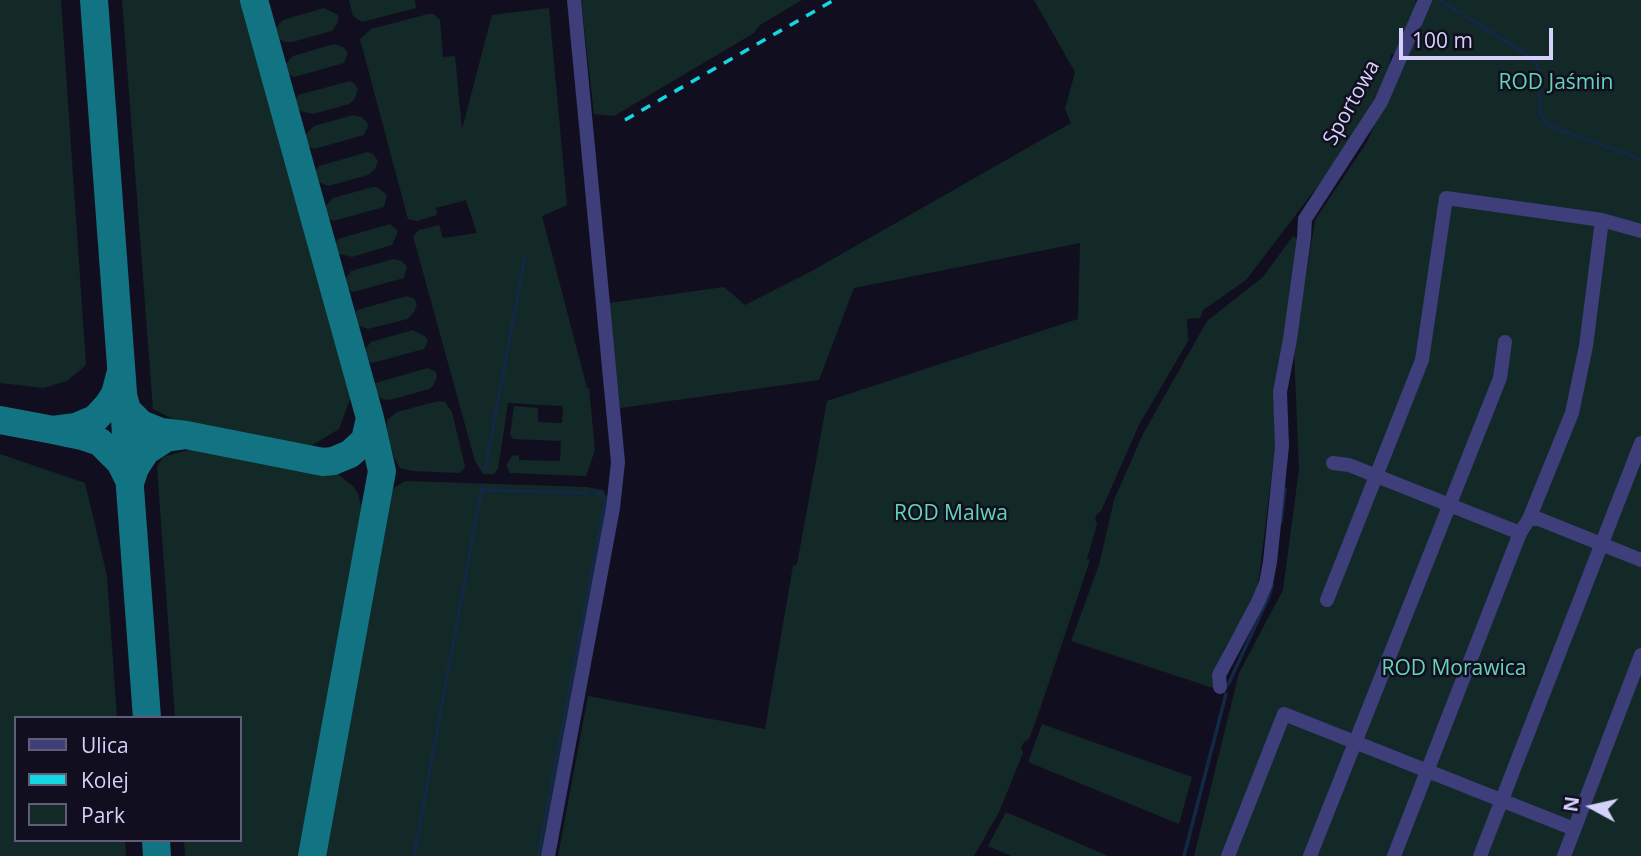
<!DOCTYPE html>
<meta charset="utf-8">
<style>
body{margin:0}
#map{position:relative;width:1641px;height:856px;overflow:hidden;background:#110f1f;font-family:"Open Sans",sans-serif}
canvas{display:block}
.legend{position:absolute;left:14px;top:716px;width:228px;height:126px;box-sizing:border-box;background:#110f1f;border:2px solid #5f5d77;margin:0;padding:9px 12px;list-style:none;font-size:21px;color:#d4d1fb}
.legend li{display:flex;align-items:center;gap:14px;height:35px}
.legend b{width:35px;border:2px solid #5f5d77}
.north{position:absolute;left:1557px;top:772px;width:70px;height:70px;-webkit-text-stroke:5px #110f1f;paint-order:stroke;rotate:278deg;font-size:19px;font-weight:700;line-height:28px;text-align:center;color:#d4d1fb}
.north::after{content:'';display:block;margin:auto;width:24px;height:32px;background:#d4d1fb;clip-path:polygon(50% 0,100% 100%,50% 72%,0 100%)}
.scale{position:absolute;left:1399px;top:28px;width:154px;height:32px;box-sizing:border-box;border:4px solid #d4d1fb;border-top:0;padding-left:9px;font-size:21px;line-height:24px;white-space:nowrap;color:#d4d1fb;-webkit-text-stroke:5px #110f1f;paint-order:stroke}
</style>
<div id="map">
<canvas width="1641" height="856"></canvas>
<ul class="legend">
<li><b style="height:9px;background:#3e3e7a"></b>Ulica</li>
<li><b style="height:9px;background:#14d7e4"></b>Kolej</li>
<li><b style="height:19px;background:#122927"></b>Park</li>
</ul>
<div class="north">N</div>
<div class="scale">100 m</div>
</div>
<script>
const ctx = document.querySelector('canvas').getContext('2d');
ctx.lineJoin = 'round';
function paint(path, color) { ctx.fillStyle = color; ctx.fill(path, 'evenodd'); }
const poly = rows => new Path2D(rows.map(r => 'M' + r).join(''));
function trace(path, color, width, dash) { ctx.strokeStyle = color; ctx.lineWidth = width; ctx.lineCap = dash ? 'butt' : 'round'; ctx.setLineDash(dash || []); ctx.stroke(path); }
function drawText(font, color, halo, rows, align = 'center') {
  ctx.font = font + ' "Open Sans",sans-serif'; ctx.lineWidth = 5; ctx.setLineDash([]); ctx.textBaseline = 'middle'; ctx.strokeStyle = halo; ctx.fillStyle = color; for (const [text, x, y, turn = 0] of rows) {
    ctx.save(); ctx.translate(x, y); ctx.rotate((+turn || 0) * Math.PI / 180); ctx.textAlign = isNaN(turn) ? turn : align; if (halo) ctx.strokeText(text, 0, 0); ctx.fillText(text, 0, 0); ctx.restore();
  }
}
paint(poly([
 [0,0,61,0,86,365,67,381,44,388,0,383],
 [122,0,241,0,351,397,339,429,309,447,193,425,175,420,153,409],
 [349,0,415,0,416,8,362,22,353,16],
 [581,0,802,0,760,25,754,33,614,116,594,114],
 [1034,0,1415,0,1417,7,1397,52,1391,55,1389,67,1359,132,1246,280,1203,310,1200,318,1187,319,1188,341,1139,425,1101,511,1097,514,1095,520,1097,524,1087,559,1090,560,1038,715,1029,739,1024,742,1021,748,1023,753,999,812,974,856,558,856,588,696,765,729,793,566,797,564,827,401,1078,319,1080,243,854,288,819,380,620,408,609,303,724,287,745,305,810,272,1071,123,1065,109,1075,72],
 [1430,0,1641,0,1641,856,1194,856,1239,673,1283,590,1299,469,1294,351,1315,220,1367,142],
 [324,8,338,15,338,22,332,31,292,42,285,42,276,37,274,30,283,20],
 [549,8,567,205,542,216,587,388,589,388,595,450,586,476,510,473,506,465,512,456,519,455,519,460,560,461,561,441,513,439,510,435,514,406,538,408,538,422,562,423,563,411,562,406,508,403,498,469,494,474,483,474,475,461,413,236,419,230,439,225,443,238,477,233,466,200,436,208,437,215,417,221,408,219,360,39,371,29,428,14,434,14,440,20,443,57,455,56,462,129,492,15],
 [334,44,343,47,348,52,344,63,294,77,286,73,284,66,293,56],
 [350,81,355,84,358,90,354,100,349,104,313,114,296,110,294,102,298,95],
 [353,115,361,117,367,122,368,126,364,135,314,149,306,145,303,137,314,126],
 [368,152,373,154,378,161,375,169,368,175,328,186,316,181,314,174,319,166],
 [373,187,377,187,387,195,384,207,333,221,326,217,323,209,333,198],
 [390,224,398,231,392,245,352,257,336,253,334,246,338,239],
 [1293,236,1300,241,1259,578,1255,597,1225,648,1215,676,1216,689,1071,641,1099,565,1114,500,1143,434,1207,321,1263,277],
 [393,259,402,261,407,267,404,278,353,292,345,288,345,279,351,271],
 [407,296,414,299,417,304,414,312,407,319,368,329,357,325,354,318,357,310],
 [413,330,426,337,428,341,424,349,372,363,366,360,363,351,371,342],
 [428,368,436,372,437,377,433,386,429,389,390,400,382,399,375,394,373,389,375,383],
 [438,401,445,402,452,412,465,467,460,473,413,471,400,468,394,457,387,432,387,420,397,412],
 [203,446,334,471,354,487,358,494,363,514,362,524,299,856,185,856,184,840,240,840,240,718,175,718,157,467,163,457],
 [0,454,85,483,107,576,117,718,16,718,16,840,125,840,126,856,0,856],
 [405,481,587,487,603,490,608,499,541,856,325,856,392,493,394,488],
 [1042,724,1192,777,1179,824,1028,762],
 [1006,812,1108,856,1011,856,988,846]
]), '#122927');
trace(poly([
 [1439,0,1462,14],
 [1467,17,1532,58,1538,66,1540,113,1547,125,1641,159],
 [485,470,525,257],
 [482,490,588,493],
 [1281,522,1285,489],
 [1228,685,1269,596,1272,585],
 [414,856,482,487],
 [538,856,605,502,600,493,595,493],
 [1184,856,1226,694]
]), '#122845', 3.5);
trace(poly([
 [94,0,147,718],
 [254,0,370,418,382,471,312,856],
 [120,375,115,394,108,405,95,419,76,427,53,430,82,436,100,442,120,462,128,478],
 [123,395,127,410,141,424,161,432,186,435,166,438,146,451,135,468,130,483],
 [0,420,53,430],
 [186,435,323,462,333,461,350,454,365,440,370,418],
 [156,840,157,856]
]), '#127382', 28);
trace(poly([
 [1333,463,1349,465,1520,533,1529,519,1539,519,1641,560],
 [1529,519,1572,413,1586,346,1602,220],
 [1327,600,1422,360,1446,198,1602,220,1641,231],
 [1220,687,1219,675,1258,602,1266,583,1270,562,1282,446,1280,392,1290,339,1304,238,1305,219,1381,102,1425,0],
 [548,856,613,508,618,462,574,0],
 [1228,856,1284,714,1574,829],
 [1310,856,1500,378,1505,342],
 [1394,856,1520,533],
 [1480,856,1641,443],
 [1564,856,1641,655]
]), '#3e3e7a', 14);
trace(poly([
 [625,120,834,0]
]), '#14d7e4', 3.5, [10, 9]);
drawText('21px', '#64d4b4', '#110f1f', [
 ["ROD Jaśmin",1556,83],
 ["ROD Malwa",951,514],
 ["ROD Morawica",1454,669]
]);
drawText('21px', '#d4d1fb', '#110f1f', [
 ["Sportowa",1352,103,-61]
]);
</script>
